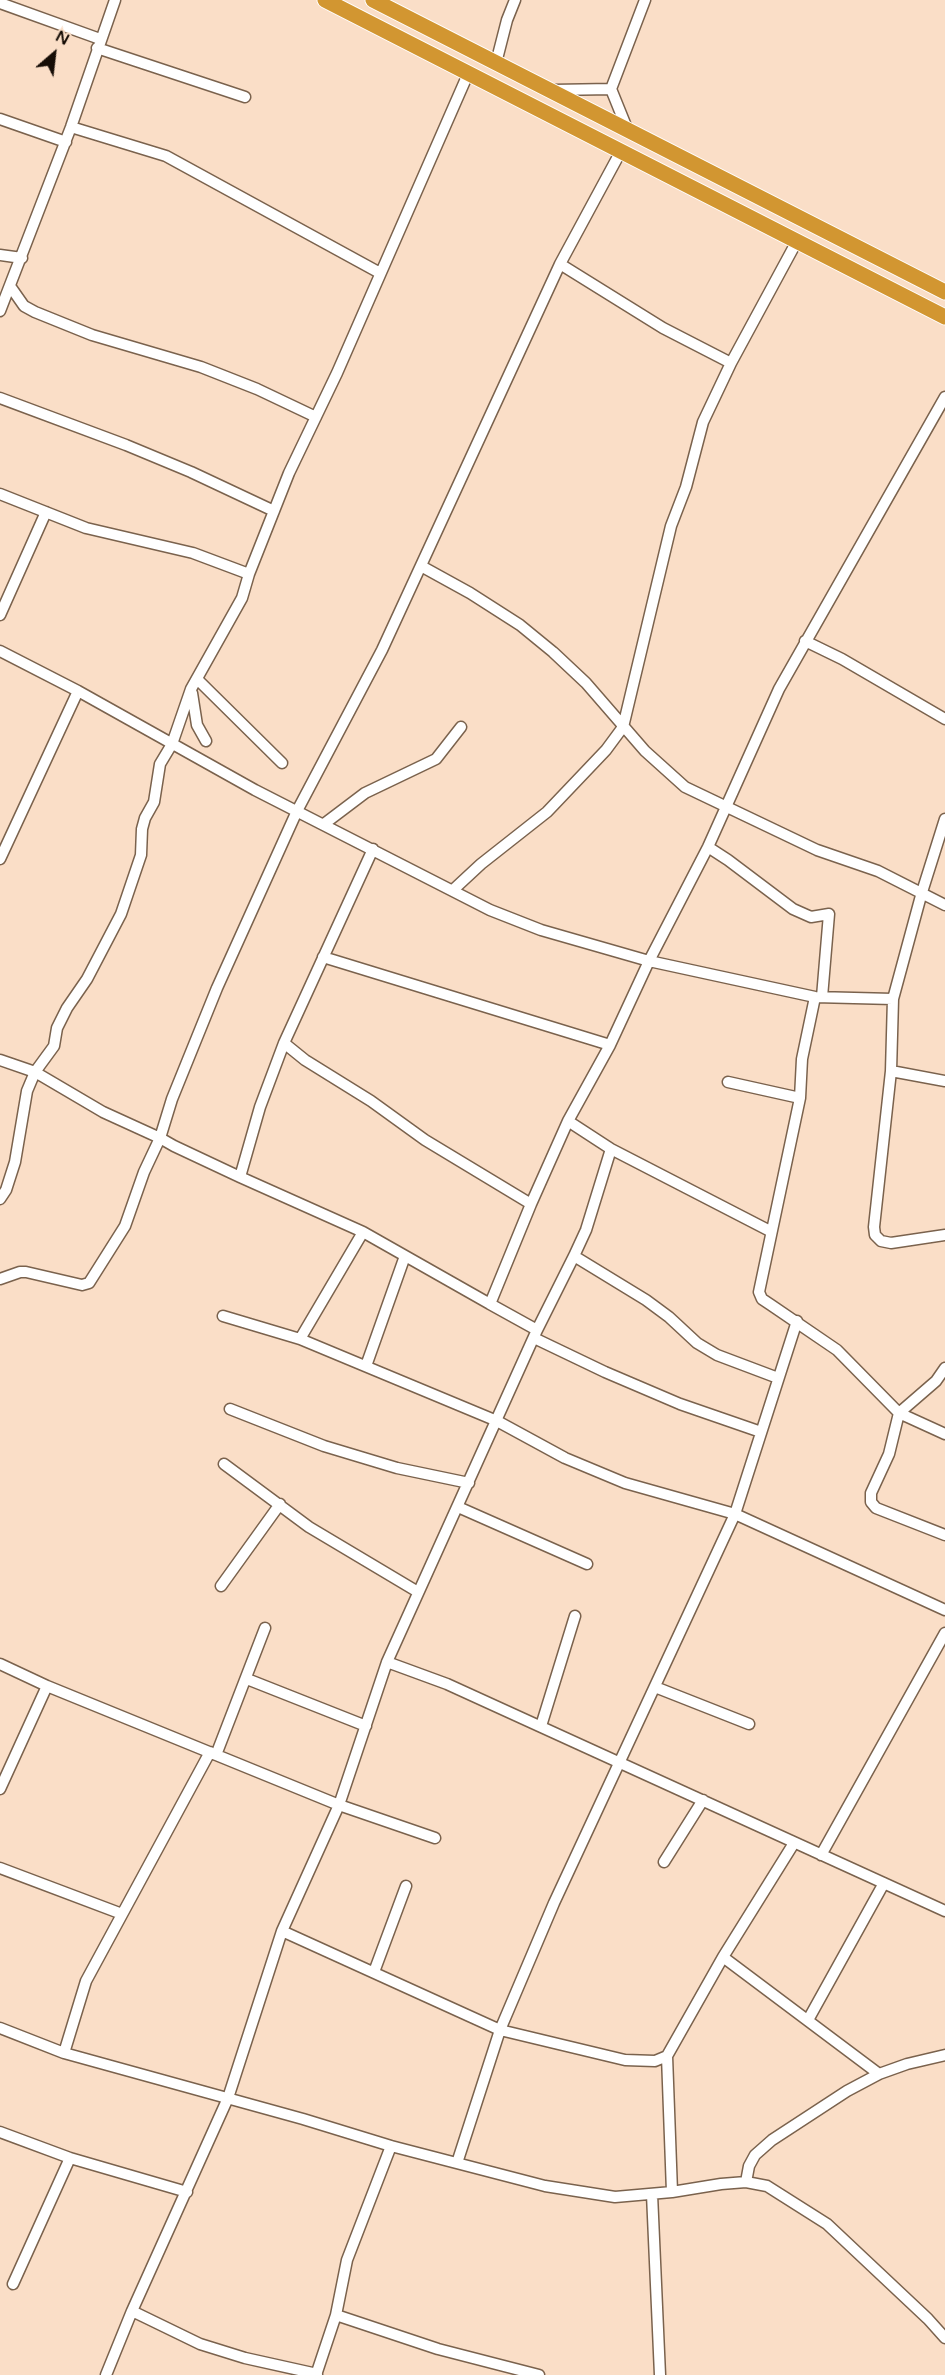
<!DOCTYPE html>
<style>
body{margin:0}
#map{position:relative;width:945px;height:2375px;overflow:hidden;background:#fadec7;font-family:"Varela Round",sans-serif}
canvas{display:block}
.north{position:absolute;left:24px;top:24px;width:60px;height:60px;-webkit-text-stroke:4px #fadec7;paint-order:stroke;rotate:28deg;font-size:16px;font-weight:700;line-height:24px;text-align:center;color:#160d06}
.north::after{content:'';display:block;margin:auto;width:21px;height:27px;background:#160d06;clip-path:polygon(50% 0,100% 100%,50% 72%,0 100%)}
</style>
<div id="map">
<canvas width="945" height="2375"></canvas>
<div class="north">N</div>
</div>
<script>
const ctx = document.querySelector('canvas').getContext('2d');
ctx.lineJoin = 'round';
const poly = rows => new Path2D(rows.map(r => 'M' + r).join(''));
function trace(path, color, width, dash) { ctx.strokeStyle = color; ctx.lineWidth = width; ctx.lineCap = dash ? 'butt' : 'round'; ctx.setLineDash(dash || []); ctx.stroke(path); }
const minor = poly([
 [0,3,100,39],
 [97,48,245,97],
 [496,63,507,20,515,0],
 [553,90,611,89],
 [0,119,66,142],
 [71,127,166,156,380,273],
 [628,131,611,89,645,0],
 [0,255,22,258],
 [10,286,24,306,35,312,92,335,201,367,257,389,316,417],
 [0,311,71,127,115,0],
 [731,363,797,241],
 [0,398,126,445,191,472,274,511],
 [0,494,86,528,193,553,249,574,242,598,191,689,172,744,160,764,154,802,145,818,142,829,141,855,121,914,87,979,67,1008,57,1028,54,1046,35,1072,27,1091,15,1162,6,1190,0,1199],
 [421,566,470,593,520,625,553,652,586,683,645,751,685,787,817,850,878,871,945,905],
 [249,574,289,473,337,373,468,74],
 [0,615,46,512],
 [805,641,842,659,945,719],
 [0,651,78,691,255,790,490,910,541,930,649,961,708,847,779,689,945,397],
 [197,679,282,763],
 [192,693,197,725,206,741],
 [945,819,922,892,893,999,891,1071,945,1081],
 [324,824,365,793,436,759,461,727],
 [708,847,728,860,793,909,811,917,829,914,822,997],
 [0,859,78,691],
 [453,890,481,864,547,812,606,750,623,727,671,526,686,487,703,422,731,363,663,328,560,264],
 [323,957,610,1045],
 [815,997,802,1059,800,1098,759,1292,762,1299,771,1305,837,1350,899,1413,945,1434],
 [284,1043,305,1060,371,1101,425,1140,531,1204],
 [0,1060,35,1072,103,1112,160,1138,144,1172,125,1226,89,1283,82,1285,26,1272,20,1272,0,1279],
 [891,1071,874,1227,875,1235,881,1241,891,1243,945,1235],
 [728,1082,800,1098],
 [568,1121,611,1149,770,1231],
 [240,1177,260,1107,284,1043,373,849],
 [574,1256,646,1300,669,1317,697,1343,717,1355,778,1378],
 [490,1304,363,1232,240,1177,174,1146,160,1138,172,1099,217,988,297,811,382,650,560,264,621,151],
 [223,1316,300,1339,497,1421,565,1458,625,1483,735,1514,945,1610],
 [537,1330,490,1304,531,1204,568,1121,610,1045,649,961,815,997,893,999],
 [534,1338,605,1372,680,1404,761,1432],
 [300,1339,363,1232],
 [366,1366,405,1256],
 [945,1368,936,1381,899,1413,889,1454,871,1493,871,1502,876,1508,945,1535],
 [230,1409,324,1446,397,1468,469,1483],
 [224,1464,309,1527,418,1592],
 [458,1507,587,1564],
 [221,1586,280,1504],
 [387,1662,447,1684,945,1911],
 [0,1664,47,1686,339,1805,282,1931,228,2098,132,2311,106,2375],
 [247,1679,366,1726],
 [655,1687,749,1724],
 [541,1726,575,1616],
 [216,1755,265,1628],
 [0,1789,47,1686],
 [435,1838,339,1805,387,1662,537,1330,574,1256,586,1230,611,1149],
 [821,1855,945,1633],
 [664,1862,703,1800],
 [0,1868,122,1914],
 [282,1931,500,2030,625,2060,655,2061,667,2056],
 [723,1957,879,2074],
 [374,1972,406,1886],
 [808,2020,884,1883],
 [0,2028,64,2053,303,2119,391,2146,545,2186,615,2197,672,2192,721,2184,746,2182,767,2186,827,2224,928,2319,945,2338],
 [64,2053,86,1981,210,1752],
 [0,2132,70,2158,187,2192],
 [457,2163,500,2030,554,1903,735,1514,797,1321],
 [746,2182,749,2166,755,2155,772,2140,847,2091,879,2074,907,2064,945,2055],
 [672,2192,667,2056,723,1957,794,1843],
 [652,2194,660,2375],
 [13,2284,70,2158],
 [132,2311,200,2344,245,2358,317,2374],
 [336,2315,438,2349,539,2375],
 [316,2375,336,2315,347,2260,391,2146]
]);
const highway = poly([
 [325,0,945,317],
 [373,0,945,292]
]);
trace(minor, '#7a624d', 13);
trace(highway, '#fff', 17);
trace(minor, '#fff', 10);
trace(highway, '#d29631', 15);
</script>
